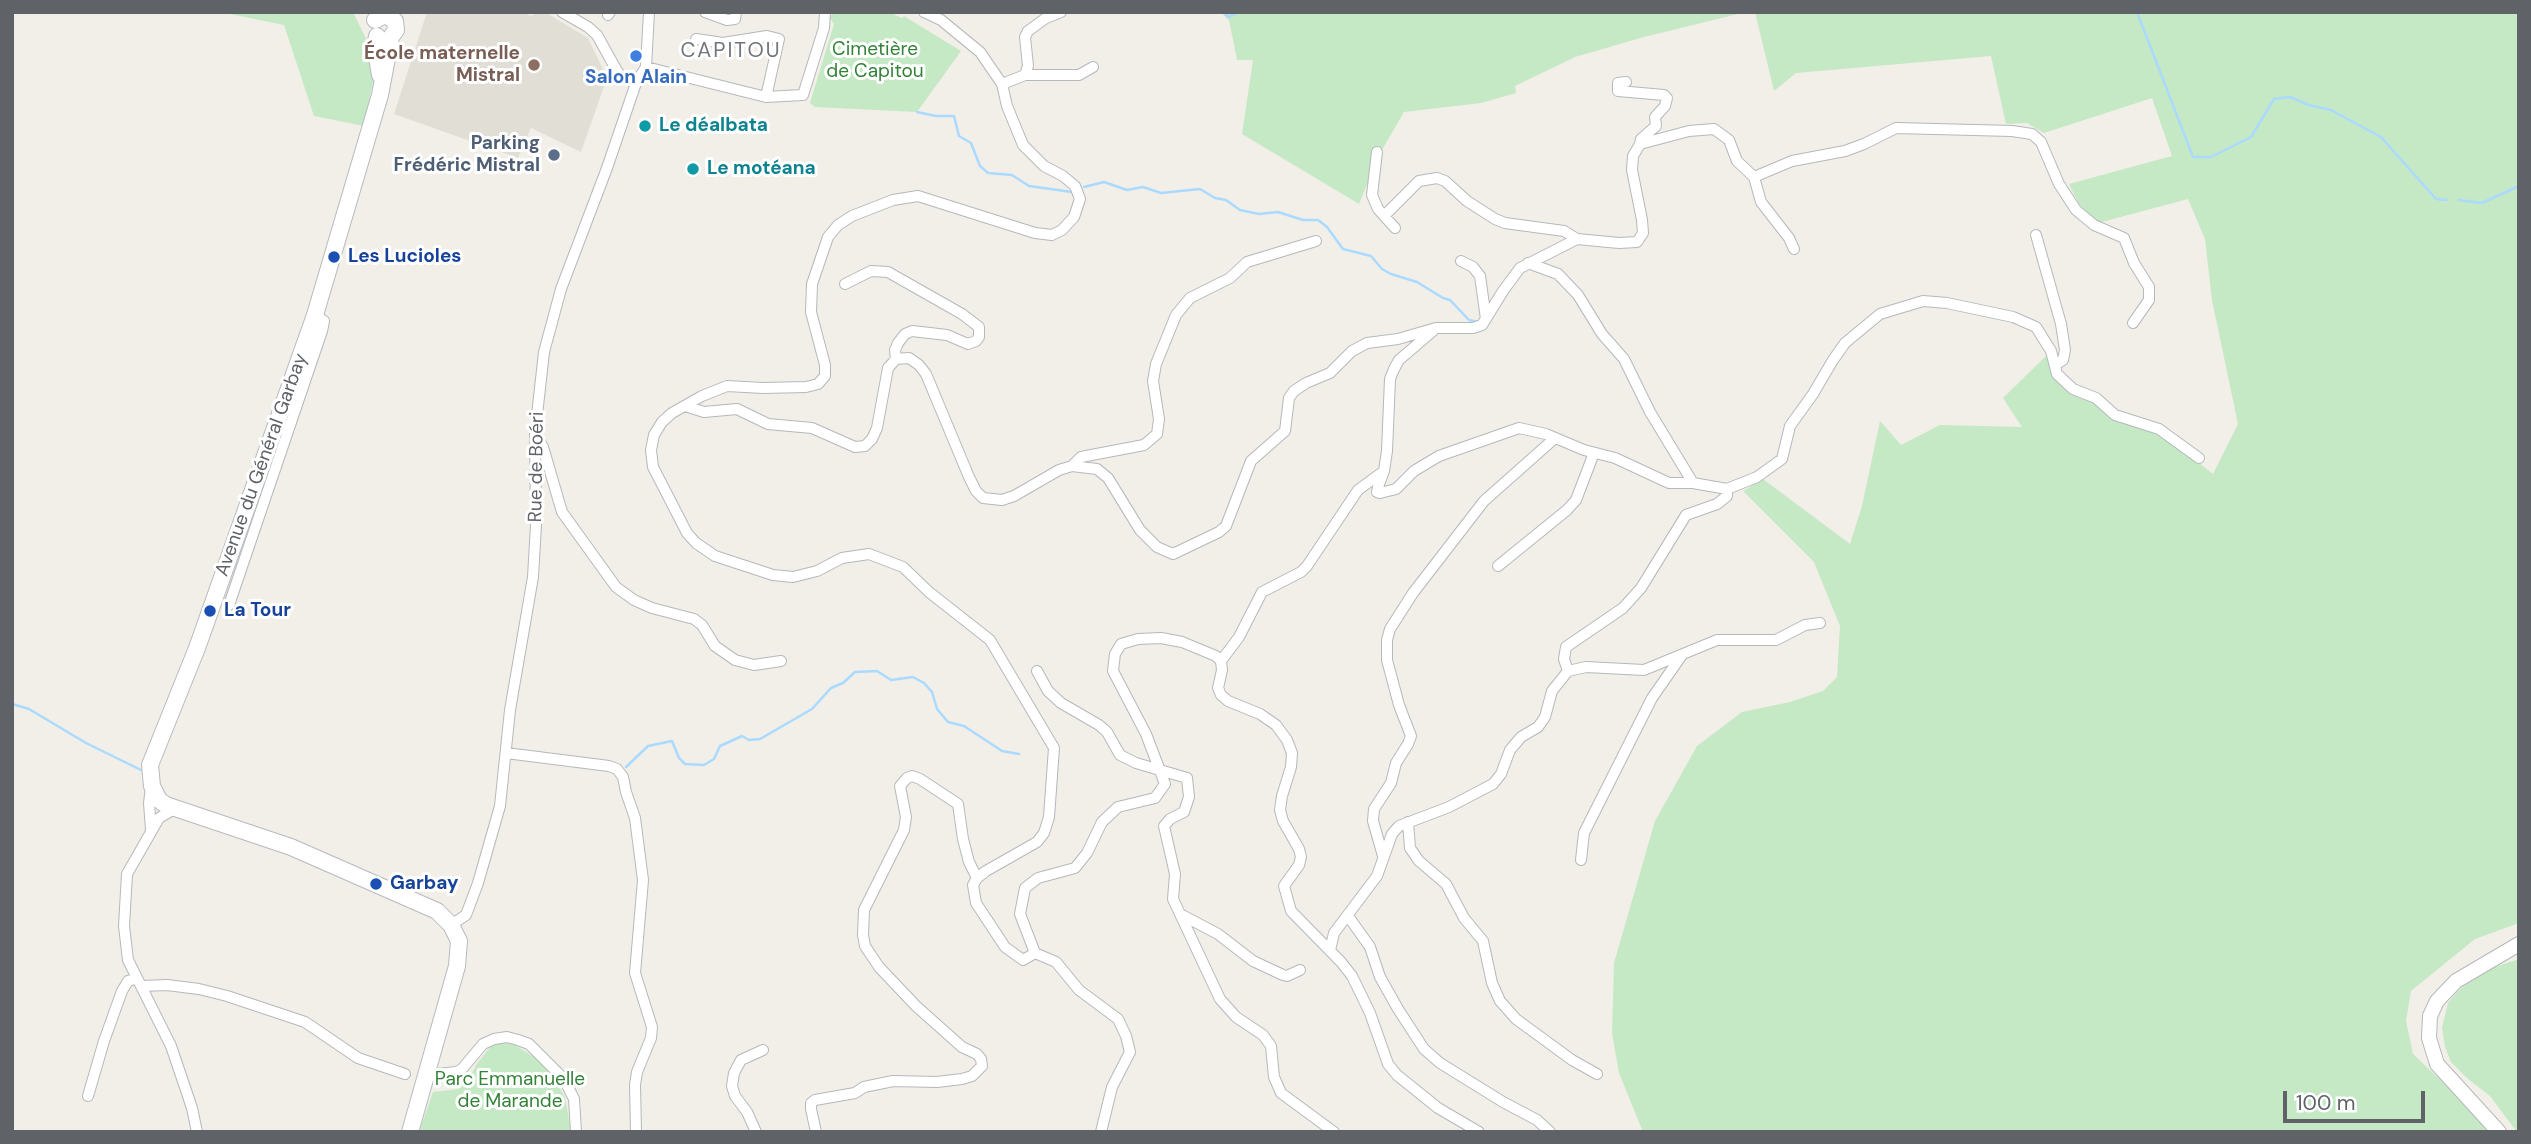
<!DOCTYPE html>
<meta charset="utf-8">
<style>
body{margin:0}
#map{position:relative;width:2531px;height:1144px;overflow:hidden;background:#f1efe8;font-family:"DM Sans",sans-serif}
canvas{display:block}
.frame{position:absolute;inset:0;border:14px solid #5f6368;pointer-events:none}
.scale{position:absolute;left:2283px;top:1091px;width:142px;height:32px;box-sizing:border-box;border:4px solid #5f6368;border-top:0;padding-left:9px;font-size:21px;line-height:24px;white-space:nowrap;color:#5f6368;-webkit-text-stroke:5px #fff;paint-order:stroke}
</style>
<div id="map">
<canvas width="2531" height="1144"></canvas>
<div class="frame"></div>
<div class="scale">100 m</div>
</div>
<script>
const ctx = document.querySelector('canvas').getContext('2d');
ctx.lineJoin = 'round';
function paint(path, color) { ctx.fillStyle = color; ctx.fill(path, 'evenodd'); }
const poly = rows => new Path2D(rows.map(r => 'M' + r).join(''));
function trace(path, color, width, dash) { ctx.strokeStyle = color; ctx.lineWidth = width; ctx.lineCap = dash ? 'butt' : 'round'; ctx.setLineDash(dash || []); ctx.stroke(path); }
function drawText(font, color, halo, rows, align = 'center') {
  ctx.font = font + ' "DM Sans",sans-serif'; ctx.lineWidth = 6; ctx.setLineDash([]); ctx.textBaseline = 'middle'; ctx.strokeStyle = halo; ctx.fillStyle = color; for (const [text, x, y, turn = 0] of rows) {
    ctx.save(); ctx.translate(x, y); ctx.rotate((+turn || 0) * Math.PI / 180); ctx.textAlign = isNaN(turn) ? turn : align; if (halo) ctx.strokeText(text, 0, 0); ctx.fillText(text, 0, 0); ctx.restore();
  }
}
paint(poly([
 [427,12,521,12,531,16,538,12,545,12,588,38,607,78,581,152,531,128,518,158,394,114]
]), '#e1ded6');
paint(poly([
 [220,12,353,12,372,51,374,77,364,126,314,116,284,25],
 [835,12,889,12,902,18,904,16,961,51,917,112,815,107,810,103,834,24,829,17],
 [1221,12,1746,12,1644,37,1575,57,1515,86,1516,93,1481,103,1404,112,1379,155,1359,204,1242,134,1253,60,1237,60,1229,20],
 [1755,12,2519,12,2519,923,2475,939,2411,991,2406,1021,2413,1054,2453,1092,2476,1108,2488,1132,1643,1132,1619,1073,1612,1033,1614,963,1655,821,1697,746,1742,712,1790,702,1823,691,1837,677,1840,626,1814,562,1743,491,1763,479,1850,544,1862,506,1880,421,1901,445,1940,425,2022,427,2003,398,2046,356,2054,374,2074,392,2161,433,2213,474,2238,424,2212,300,2205,239,2188,199,2098,223,2079,204,2069,184,2172,156,2152,98,2044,133,2027,123,2006,124,1991,56,1796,73,1774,91],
 [2519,959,2519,1132,2517,1132,2490,1096,2468,1079,2451,1062,2445,1047,2442,1028,2448,1003,2459,990,2483,971],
 [505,1043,515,1045,537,1059,551,1075,565,1097,571,1132,419,1132,433,1092,459,1089,460,1084,470,1077,476,1065,492,1045]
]), '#c5e8c5');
trace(poly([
 [1223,12,1228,17,1239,12],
 [2137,12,2193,157,2211,157,2251,137,2274,99,2290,97,2309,105,2331,110,2381,137,2436,199,2447,200],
 [917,112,936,116,954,116,959,136,971,143,980,166,988,173,1012,175,1029,186,1072,192],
 [1084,187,1104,182,1127,190,1143,187,1161,193,1200,189,1215,198,1226,200,1240,210,1259,214,1278,212,1303,220,1318,220,1327,227,1343,249,1371,256,1382,269,1391,274,1417,282,1443,298,1450,300,1469,320,1478,322],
 [2459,200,2482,203,2519,186],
 [12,704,29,709,86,743,141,770],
 [626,767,648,746,672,741,679,758,685,764,704,765,714,759,720,746,742,736,749,740,760,739,812,709,831,688,843,683,855,672,877,671,891,680,913,677,924,683,932,692,937,709,948,722,964,726,1002,751,1019,754]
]), '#aadaff', 2.5);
const minor = poly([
 [562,12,588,27,597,35,617,71,623,78,636,83],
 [705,12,727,20,735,19,736,12],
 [924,12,941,20,980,52,1002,84,1007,106,1023,145,1044,166,1063,176,1075,186,1080,199,1074,217,1062,230,1052,235,1035,233,918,196,893,200,852,216,838,225,828,237,812,284,811,312,825,365,825,376,818,384,806,387,763,388,727,386,702,396,672,413,662,422,654,435,651,450,653,467,687,533,696,543,715,556,773,575,793,577,817,571,842,558,869,554,903,567,929,592,990,640,1054,748,1049,817,1044,833,1037,842,986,871,977,878,973,885,976,903,1005,947,1023,960,1035,953,1020,914,1025,888,1038,878,1075,868,1087,853,1102,822,1118,807,1155,798,1165,784,1146,734,1113,671,1115,654,1121,644,1138,639,1161,638,1182,642,1216,656,1221,661,1222,670,1218,688,1221,695,1228,701,1260,714,1276,725,1287,740,1292,753,1291,767,1282,796,1280,810,1283,821,1299,849,1301,857,1299,865,1284,886,1291,911,1341,962,1352,976,1370,1013,1388,1064,1397,1075,1438,1108,1479,1132],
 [608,15,610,12],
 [696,39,723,43,767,36,779,39,766,97],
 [646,67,766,97,803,95,824,28,825,12],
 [1025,75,1079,75,1093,67],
 [1626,82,1618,83,1618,91,1664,95,1667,98,1665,106,1655,117,1656,126,1641,139,1640,144],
 [1002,84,1025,75,1028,66,1025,37,1028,31,1046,18,1061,12],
 [1377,152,1372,195,1378,209,1395,228],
 [1754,177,1792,161,1845,151,1864,144,1896,128,2012,131,2032,134,2041,142,2059,184,2076,210,2094,225,2124,238,2134,263,2149,287,2149,300,2133,323],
 [1754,177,1761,202,1789,238,1794,249],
 [1384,216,1419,181,1437,178,1445,181,1467,201,1495,219,1505,223,1564,231,1577,239],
 [2036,235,2061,324,2065,350,2063,360,2055,365],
 [1461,261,1473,267,1480,276,1486,319],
 [1528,263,1558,274,1578,295,1602,334,1624,359,1650,412,1693,483],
 [845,284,871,271,888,272,962,314,979,327,979,337,976,341,968,344,947,335,912,331,905,334,898,343,895,350,896,359],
 [685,406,704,412,737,409,768,424,812,428,855,447,865,446,872,439,877,428,888,368,896,359,909,358,919,365,926,374,969,477,976,491,983,498,1002,500,1014,496,1059,470,1072,466,1097,469,1108,478,1140,530,1157,547,1173,554,1219,532,1226,526,1251,461,1285,431,1289,398,1294,391,1306,383,1330,373,1352,351,1367,343,1398,339,1436,328,1473,328,1482,325,1503,291,1520,268,1577,239,1619,243,1637,242,1643,233,1642,220,1632,170,1633,156,1640,144,1689,131,1714,129,1729,140,1737,161,1754,177],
 [535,439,538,439,543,447,562,512,616,587,634,600,652,608,694,619,702,625,715,646,735,660,754,665,781,661],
 [1072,466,1081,457,1144,445,1157,434,1159,419,1153,381,1156,364,1176,315,1190,298,1230,278,1247,262,1316,241],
 [1384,471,1378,487,1377,492,1380,493,1396,489,1414,471,1439,456,1519,428,1546,434,1584,450,1615,458,1669,483,1693,483,1727,489],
 [1498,566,1567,510,1576,500,1594,453],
 [229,605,322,331,324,321,315,315],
 [1221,661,1239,637,1262,592,1301,572,1307,566,1358,490,1384,471,1387,451,1390,379,1394,369,1399,360,1434,330],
 [1037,671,1048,691,1061,703,1099,725,1107,732,1120,755,1136,763,1187,778,1189,797,1184,812,1170,819,1164,826,1175,874,1173,899,1220,999,1236,1017,1263,1035,1271,1046,1274,1077,1281,1093,1334,1132],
 [1568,671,1564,659,1566,647,1623,608,1641,588,1686,515,1717,504,1727,496,1727,489,1757,477,1782,459,1790,426,1813,394,1833,360,1845,343,1880,314,1923,301,1947,303,2013,317,2036,327,2051,351,2057,374,2073,389,2096,398,2115,415,2159,429,2199,458],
 [506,753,609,766,617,769,623,777,626,792,635,818,643,880,635,973,652,1027,651,1038,637,1072,635,1085,636,1132],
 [174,809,159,818,127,874,124,926,128,960,171,1046,192,1108,197,1132],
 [1408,822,1410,848,1419,861,1446,884,1464,918,1483,941,1492,983,1500,1001,1516,1019,1572,1060,1597,1074],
 [151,830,149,803,151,787],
 [1383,856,1373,821,1374,809,1391,783,1396,763,1408,744,1411,736,1399,705,1387,660,1387,640,1390,629,1413,593,1484,501,1555,438],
 [1581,860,1584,833,1652,698,1682,655],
 [1180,914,1218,934,1253,961,1283,975,1287,976,1300,970],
 [1348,916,1370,947,1380,977,1398,1009,1424,1049,1440,1063,1503,1102,1537,1120,1550,1132],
 [451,925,466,915,478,883,500,806,510,710,533,577,536,525,535,433,544,352,561,289,607,168,636,83,646,67,649,12],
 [1330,950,1334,933,1377,876,1392,834,1399,826,1449,807,1493,784,1501,774,1510,750,1521,737,1538,727,1545,717,1552,691,1568,671,1586,667,1644,670,1717,640,1776,640,1805,625,1820,623],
 [1035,953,1056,962,1079,990,1118,1019,1126,1036,1130,1052,1112,1087,1101,1132],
 [141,986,167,985,199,989,227,996,305,1022,358,1058,405,1074],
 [428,1072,438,1074,456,1072,462,1069,483,1044,494,1039,507,1037,518,1040,529,1044,564,1079,574,1099,576,1132],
 [88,1096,104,1041,122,991,128,981,137,978],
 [756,1132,747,1112,735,1096,732,1086,734,1073,741,1060,763,1050],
 [816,1132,811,1109,811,1103,815,1100,855,1093,864,1087,893,1081,937,1082,962,1079,972,1076,982,1066,981,1059,977,1054,962,1047,916,1006,879,967,865,946,863,935,864,910,904,830,906,817,900,786,907,778,912,776,920,779,958,804,963,839,969,862,977,878]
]);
const tertiary = poly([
 [2499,1132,2437,1064,2429,1038,2430,1016,2437,1001,2456,981,2519,944]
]);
const secondary = poly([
 [375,20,385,15,395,21],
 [395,21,396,30,391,37,380,95,315,315,197,648,150,765,152,786,159,800,166,805,291,847,437,911,451,925,459,941,457,966,410,1132],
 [377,36,375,46,380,75]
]);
trace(minor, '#b5b8bc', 12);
trace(tertiary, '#b5b8bc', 16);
trace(secondary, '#b6babf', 18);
trace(minor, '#fff', 10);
trace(tertiary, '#fff', 14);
trace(secondary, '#fff', 16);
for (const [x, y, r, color] of [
 [636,56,7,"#3f7fe0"],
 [534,65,7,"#8d6e63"],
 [645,126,7,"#0f9aa8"],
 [554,155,7,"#5c6f8a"],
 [693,169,7,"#0f9aa8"],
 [334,257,7,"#1a4fb4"],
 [210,611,7,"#1a4fb4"],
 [376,884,7,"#1a4fb4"]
]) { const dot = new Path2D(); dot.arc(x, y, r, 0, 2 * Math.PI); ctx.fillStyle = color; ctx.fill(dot); trace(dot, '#fff', 2.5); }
drawText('19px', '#348238', '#fff', [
 ["Cimetière",875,50],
 ["de Capitou",875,72],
 ["Parc Emmanuelle",510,1080],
 ["de Marande",510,1102]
]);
drawText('bold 19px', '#785e54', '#fff', [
 ["École maternelle",520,54],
 ["Mistral",520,76]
], 'right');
drawText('bold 19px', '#366cbe', '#fff', [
 ["Salon Alain",636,78]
]);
drawText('bold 19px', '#0d838f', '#fff', [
 ["Le déalbata",659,126],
 ["Le motéana",707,169]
], 'left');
drawText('bold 19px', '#4e5e75', '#fff', [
 ["Parking",540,144],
 ["Frédéric Mistral",540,166]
], 'right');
drawText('bold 19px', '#164399', '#fff', [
 ["Les Lucioles",348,257],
 ["La Tour",224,611],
 ["Garbay",390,884]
], 'left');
drawText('19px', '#5f6368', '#fff', [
 ["Avenue du Général Garbay",262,465,-70],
 ["Rue de Boéri",537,467,-89]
]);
ctx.letterSpacing = '2px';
drawText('21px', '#70757a', '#fff', [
 ["CAPITOU",731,51]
]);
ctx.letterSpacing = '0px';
</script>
